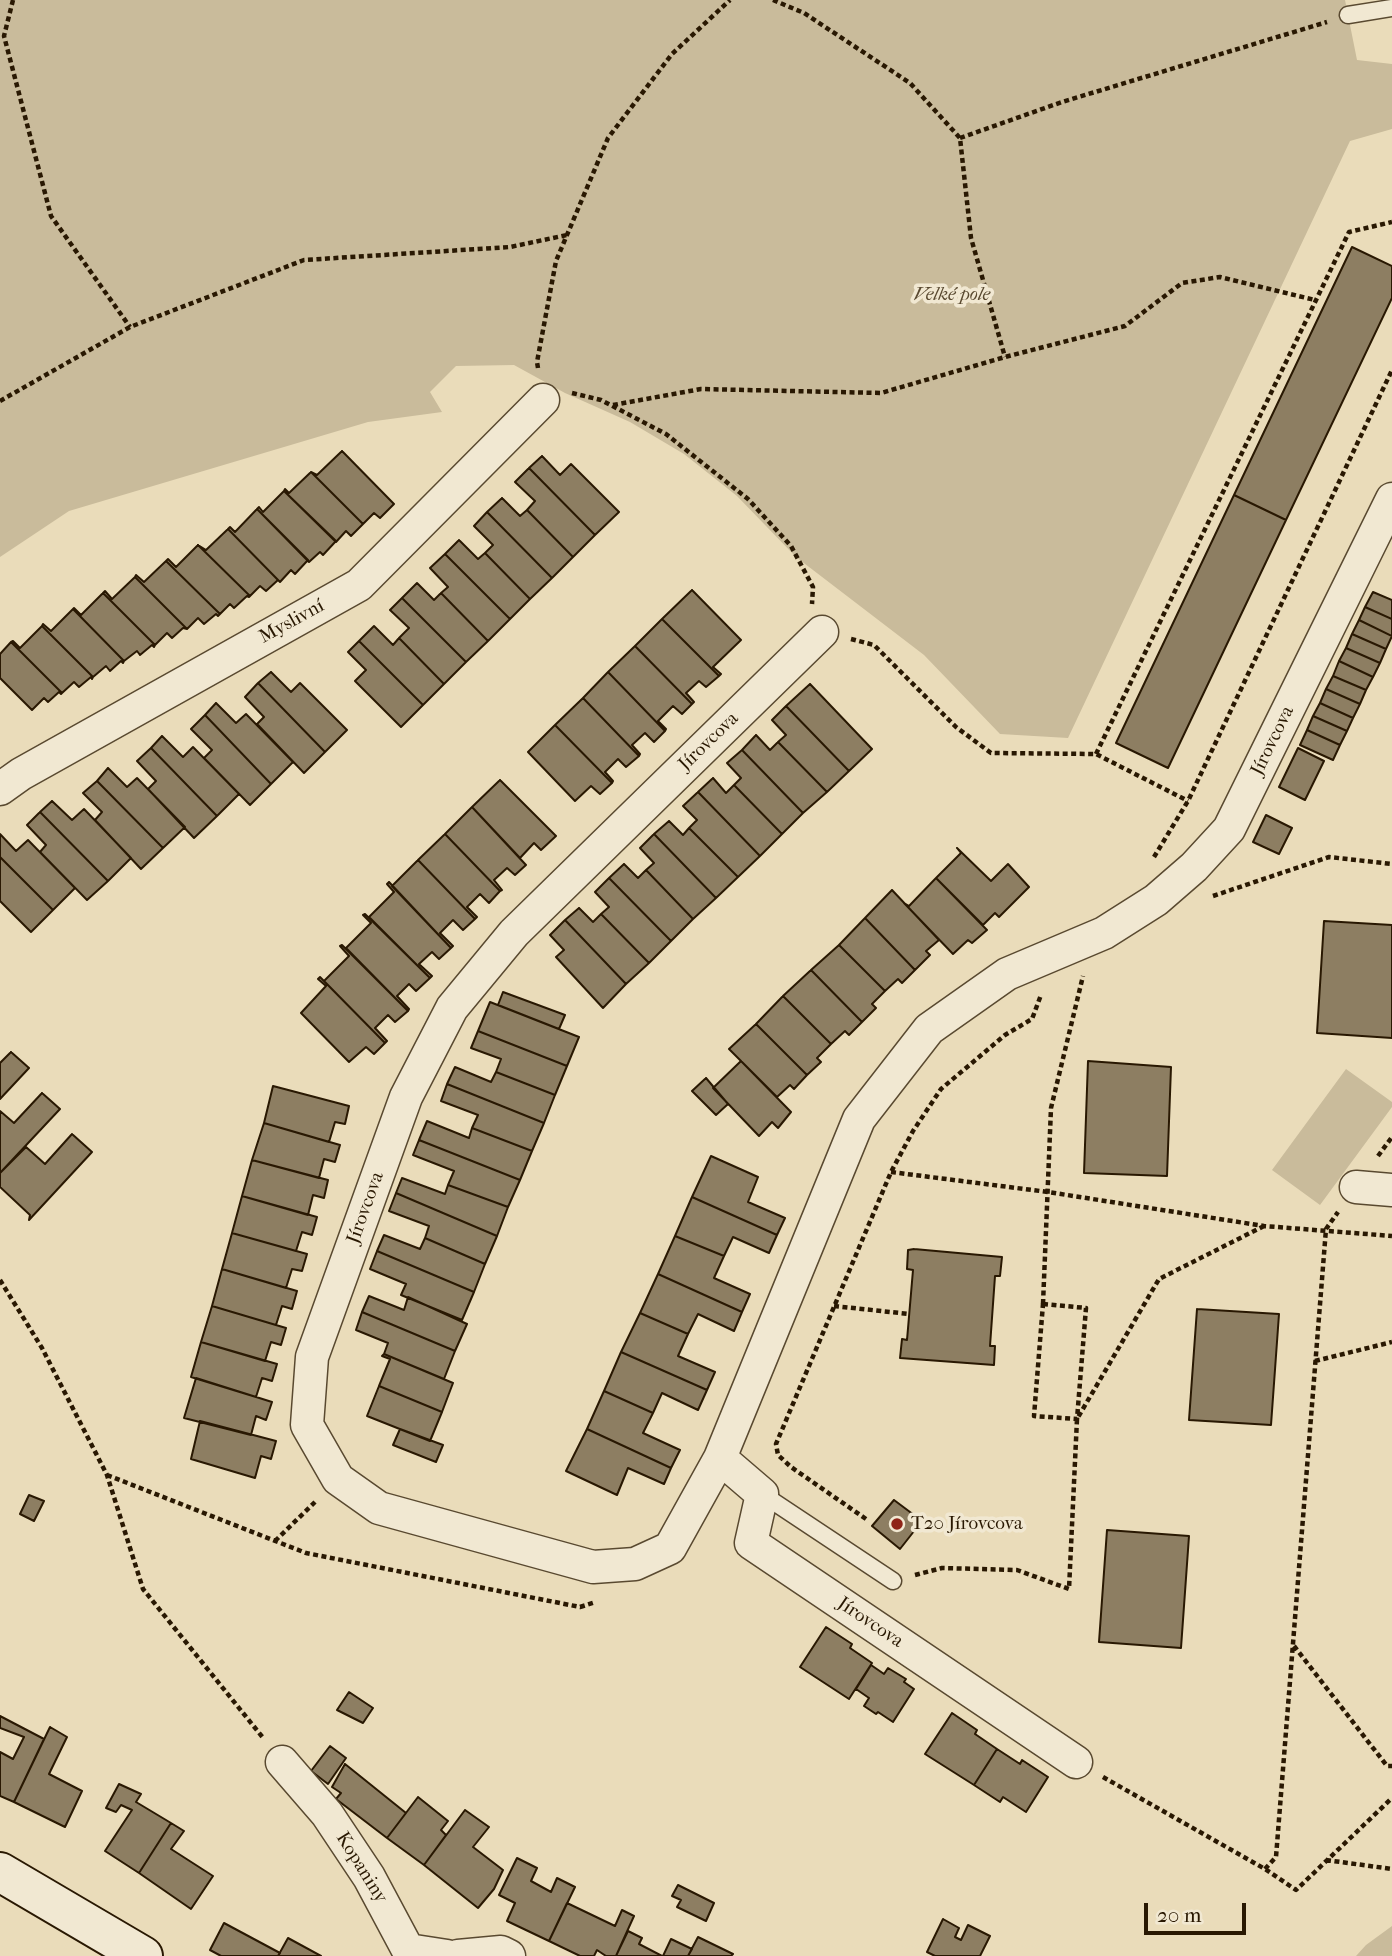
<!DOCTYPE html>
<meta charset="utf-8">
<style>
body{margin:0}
#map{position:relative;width:1392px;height:1956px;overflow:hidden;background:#eadcba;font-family:"IM FELL French Canon",serif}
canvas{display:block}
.scale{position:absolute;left:1144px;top:1903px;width:102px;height:32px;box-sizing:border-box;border:4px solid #291802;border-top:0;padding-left:9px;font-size:21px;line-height:24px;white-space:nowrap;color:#291802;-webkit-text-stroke:5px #f1e8d2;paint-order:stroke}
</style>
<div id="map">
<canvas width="1392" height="1956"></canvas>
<div class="scale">20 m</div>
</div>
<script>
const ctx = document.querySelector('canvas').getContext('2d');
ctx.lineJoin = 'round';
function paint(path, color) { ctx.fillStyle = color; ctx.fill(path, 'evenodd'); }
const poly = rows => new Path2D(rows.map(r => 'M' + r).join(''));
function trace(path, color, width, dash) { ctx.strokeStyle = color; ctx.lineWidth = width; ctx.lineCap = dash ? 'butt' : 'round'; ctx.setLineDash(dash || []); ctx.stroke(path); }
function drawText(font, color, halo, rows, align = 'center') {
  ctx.font = font + ' "IM FELL French Canon",serif'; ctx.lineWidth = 7; ctx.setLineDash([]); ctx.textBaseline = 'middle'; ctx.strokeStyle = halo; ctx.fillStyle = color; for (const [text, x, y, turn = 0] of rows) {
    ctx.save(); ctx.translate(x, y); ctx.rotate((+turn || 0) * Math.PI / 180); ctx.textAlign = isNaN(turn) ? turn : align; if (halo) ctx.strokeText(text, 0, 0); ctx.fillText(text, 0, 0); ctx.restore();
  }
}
paint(poly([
 [0,0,1345,0,1357,60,1392,64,1392,129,1350,141,1068,738,1000,734,924,655,796,557,737,496,684,454,630,422,565,393,514,365,456,366,430,392,442,412,368,422,69,511,0,557],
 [1346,1069,1392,1102,1392,1107,1320,1205,1272,1170],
 [1392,1926,1392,1956,1356,1956,1366,1945]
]), '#c9bb9b');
const building = poly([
 [1352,247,1392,266,1392,298,1286,520,1234,495,1352,247],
 [342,451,394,504,380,518,374,513,363,524,311,472,317,475,342,451],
 [542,456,560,475,571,464,619,512,595,535,529,468,542,456],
 [529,468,595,535,573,557,527,510,535,501,515,482,529,468],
 [311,472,363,524,351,536,346,531,336,542,284,491,285,489,289,493,311,472],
 [284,491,336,541,323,555,320,552,309,562,257,509,259,507,263,512,284,491],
 [1234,495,1286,520,1168,768,1116,743,1234,495],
 [502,498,520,516,527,510,573,557,552,578,487,512,502,498],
 [257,509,308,560,295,574,291,570,280,582,228,529,230,527,235,532,257,509],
 [487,512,552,578,530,599,485,553,493,545,474,526,487,512],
 [228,529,278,580,266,591,260,586,250,596,198,545,206,550,228,529],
 [459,540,478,559,485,553,530,599,510,619,445,554,459,540],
 [198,545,250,596,249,597,247,596,234,608,230,604,220,614,166,561,168,559,176,567,198,545],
 [445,554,510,619,488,641,441,593,448,587,430,568,445,554],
 [166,561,220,614,218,616,216,614,204,624,198,618,187,629,135,577,136,575,144,582,166,561],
 [135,577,187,629,183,628,172,638,167,633,155,645,103,593,105,591,112,599,135,577],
 [417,583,434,600,441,593,488,641,466,662,402,598,417,583],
 [692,590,741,640,713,667,721,674,719,676,662,619,692,590],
 [1373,592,1392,600,1392,619,1365,607,1373,592],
 [103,593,155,645,154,647,152,645,140,655,137,651,124,661,73,609,74,608,81,615,103,593],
 [402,598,466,662,444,684,399,638,409,628,390,610,402,598],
 [1365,607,1392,619,1392,636,1359,620,1365,607],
 [73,609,124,661,123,663,121,661,110,671,106,666,93,677,42,626,43,624,51,631,73,609],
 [662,619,719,676,706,687,699,681,686,693,694,702,692,704,635,646,662,619],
 [1359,620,1392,636,1386,649,1352,634,1359,620],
 [42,626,93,677,92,679,91,677,79,687,74,682,62,693,11,642,13,641,20,648,42,626],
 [374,626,393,645,399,638,444,684,423,705,359,641,374,626],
 [1352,634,1386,649,1380,663,1346,648,1352,634],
 [359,641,423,705,401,727,355,681,366,670,348,652,359,641],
 [11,642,62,693,61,694,59,692,48,702,44,698,32,710,0,678,0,654,11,642],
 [635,646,692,704,682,714,673,706,658,721,666,729,665,731,608,672,635,646],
 [1346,648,1380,663,1373,677,1339,661,1346,648],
 [1339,661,1373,677,1366,690,1333,676,1339,661],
 [271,672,291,692,300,683,347,730,325,752,258,683,271,672],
 [608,672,665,731,654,742,645,733,632,745,640,754,639,756,583,698,608,672],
 [1333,676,1366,690,1360,704,1326,689,1333,676],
 [258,683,325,752,304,773,257,724,264,717,245,697,258,683],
 [810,684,872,749,849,771,786,706,810,684],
 [1326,689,1360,704,1353,718,1320,703,1326,689],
 [583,698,639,756,626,767,618,759,605,772,613,781,612,783,555,725,583,698],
 [216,703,236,723,246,714,293,762,271,784,205,715,216,703],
 [1320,703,1353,718,1347,731,1313,716,1320,703],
 [786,706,849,771,827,792,778,742,786,735,772,720,786,706],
 [205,715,271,784,250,805,204,758,212,750,191,729,205,715],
 [1313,716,1347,731,1340,745,1307,730,1313,716],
 [555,725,612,783,600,794,591,786,575,801,528,752,555,725],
 [1307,730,1340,745,1333,760,1300,745,1307,730],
 [756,735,770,750,778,742,827,792,803,813,742,750,756,735],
 [162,736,183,757,193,747,239,794,217,816,151,748,162,736],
 [151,748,217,816,194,838,148,789,156,781,137,761,151,748],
 [1298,748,1324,761,1305,800,1279,787,1298,748],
 [742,750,803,813,782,834,734,785,741,778,727,763,742,750],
 [108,768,127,787,137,778,185,827,163,848,97,781,108,768],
 [713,778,726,793,734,785,782,834,760,856,698,792,713,778],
 [500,780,556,836,541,850,534,843,520,858,472,807,500,780],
 [97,781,163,848,141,869,95,820,102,812,83,793,97,781],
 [698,792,760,856,738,877,689,828,697,820,683,806,698,792],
 [52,801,72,820,84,809,131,858,108,881,40,812,52,801],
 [472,807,526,865,515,875,507,868,494,880,502,890,500,891,445,834,472,807],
 [40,812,108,881,87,900,40,852,46,845,27,825,40,812],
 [1266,815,1292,828,1279,854,1253,842,1266,815],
 [669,821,683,835,689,828,738,877,716,898,654,834,669,821],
 [0,834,16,851,28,840,75,888,53,910,0,857,0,834],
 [445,834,500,891,489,903,480,894,467,907,477,917,475,919,418,860,445,834],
 [654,834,716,898,693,919,646,870,654,863,640,848,654,834],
 [957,848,991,881,1008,864,1029,887,999,917,995,913,983,925,936,878,961,853,957,848],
 [0,857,53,910,31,932,0,901,0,857],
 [418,860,475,919,463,930,453,920,440,933,453,946,451,948,392,886,418,860],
 [624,864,638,878,646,870,693,919,671,941,609,878,624,864],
 [609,878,671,941,649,963,601,914,609,907,595,892,609,878],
 [936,878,987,930,972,943,968,940,953,954,904,903,909,906,936,878],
 [389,882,451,948,439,959,432,952,419,964,432,976,430,978,369,917,394,892,387,884,389,882],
 [892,890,939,940,926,951,930,955,915,970,865,918,892,890],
 [579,908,593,922,601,914,649,963,626,984,565,920,579,908],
 [365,914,430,978,416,991,409,984,397,996,409,1009,408,1011,346,948,371,923,363,915,365,914],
 [865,918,915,970,902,983,898,979,885,991,839,945,865,918],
 [565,920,626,984,603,1008,556,957,564,950,550,935,565,920],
 [1324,921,1392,925,1392,1038,1317,1033,1324,921],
 [342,945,408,1011,395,1022,388,1015,375,1028,387,1041,385,1043,324,981,349,956,340,946,342,945],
 [839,945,885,991,872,1004,876,1008,862,1022,811,970,839,945],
 [811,970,862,1022,849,1035,845,1031,831,1044,783,996,811,970],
 [320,977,385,1043,374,1054,366,1047,349,1062,301,1013,326,986,318,979,320,977],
 [503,992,565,1015,559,1029,498,1005,503,992],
 [783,996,831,1044,817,1058,821,1062,807,1075,756,1024,783,996],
 [490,1002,579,1037,567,1066,478,1031,490,1002],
 [756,1024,807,1075,794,1089,790,1085,777,1097,729,1049,756,1024],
 [478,1031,567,1066,555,1095,496,1072,501,1059,471,1048,478,1031],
 [11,1052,29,1068,0,1099,0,1063,11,1052],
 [741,1061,791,1112,778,1128,772,1122,759,1136,713,1088,741,1061],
 [1088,1061,1171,1067,1167,1176,1084,1173,1088,1061],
 [455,1067,491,1082,496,1072,555,1095,544,1123,447,1084,455,1067],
 [706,1078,728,1104,716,1115,692,1091,706,1078],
 [447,1084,544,1123,532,1151,472,1128,478,1115,441,1101,447,1084],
 [273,1086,349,1106,345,1124,335,1122,329,1142,264,1123,273,1086],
 [42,1093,60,1109,0,1173,0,1111,14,1123,42,1093],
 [427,1121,469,1138,472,1128,532,1151,520,1180,419,1140,427,1121],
 [264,1123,340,1145,335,1162,324,1159,319,1178,252,1160,264,1123],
 [72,1134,92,1152,29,1220,30,1215,0,1187,0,1173,26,1147,45,1164,72,1134],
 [419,1140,520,1180,508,1207,448,1185,454,1171,413,1155,419,1140],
 [711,1156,758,1177,748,1202,785,1218,777,1235,692,1197,711,1156],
 [252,1160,328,1180,324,1198,313,1195,308,1215,242,1196,252,1160],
 [402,1178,445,1194,448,1185,508,1207,497,1236,396,1193,402,1178],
 [396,1193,497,1236,485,1264,425,1238,429,1226,389,1211,396,1193],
 [242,1196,317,1217,312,1235,302,1232,296,1251,232,1233,242,1196],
 [692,1197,777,1235,769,1253,733,1237,724,1256,675,1236,692,1197],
 [232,1233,307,1254,302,1271,292,1269,286,1288,222,1269,232,1233],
 [384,1235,420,1249,425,1238,485,1264,474,1292,377,1251,384,1235],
 [675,1236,724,1256,714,1278,750,1294,742,1312,658,1274,675,1236],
 [914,1249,1002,1257,1000,1276,995,1276,990,1346,995,1346,994,1365,900,1358,902,1339,907,1340,913,1270,907,1269,908,1250,914,1249],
 [377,1251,474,1292,462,1320,401,1295,406,1284,370,1269,377,1251],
 [222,1269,297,1291,292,1309,282,1306,276,1325,212,1306,222,1269],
 [658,1274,742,1312,734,1331,698,1314,688,1334,640,1313,658,1274],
 [369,1296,404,1310,408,1297,467,1324,455,1351,362,1312,369,1296],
 [212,1306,286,1328,281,1345,271,1342,265,1361,201,1342,212,1306],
 [1197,1309,1279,1314,1271,1425,1189,1420,1197,1309],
 [362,1312,455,1351,444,1379,384,1354,388,1343,356,1330,362,1312],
 [640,1313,688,1334,678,1356,715,1372,707,1390,621,1352,640,1313],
 [201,1342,277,1364,272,1381,262,1378,256,1397,191,1377,201,1342],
 [621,1352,707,1390,698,1410,662,1393,653,1413,604,1391,621,1352],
 [384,1354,453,1383,442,1412,379,1386,390,1359,382,1356,384,1354],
 [196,1378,272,1402,266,1420,256,1416,251,1435,184,1418,196,1378],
 [379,1386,442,1412,430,1441,367,1416,379,1386],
 [604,1391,653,1413,643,1433,680,1450,671,1468,587,1429,604,1391],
 [200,1421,276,1441,271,1459,261,1456,255,1478,191,1459,200,1421],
 [400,1429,443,1445,436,1462,393,1445,400,1429],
 [587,1429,671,1468,664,1484,628,1468,617,1495,566,1471,587,1429],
 [29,1495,44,1501,34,1521,20,1514,29,1495],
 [894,1500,922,1521,900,1549,872,1526,894,1500],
 [1107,1530,1189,1536,1181,1648,1099,1642,1107,1530],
 [826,1627,852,1644,850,1648,872,1663,849,1699,800,1667,826,1627],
 [871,1665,884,1674,888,1668,906,1679,904,1682,914,1689,893,1722,878,1712,876,1714,864,1706,869,1698,856,1689,871,1665],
 [349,1692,373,1708,363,1723,337,1710,349,1692],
 [952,1713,977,1730,975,1734,997,1749,974,1785,925,1754,952,1713],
 [0,1716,44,1739,14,1802,0,1796,0,1752,13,1759,24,1737,0,1728,0,1716],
 [50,1727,67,1737,49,1774,82,1791,65,1827,14,1802,50,1727],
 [330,1746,346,1758,328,1784,311,1771,330,1746],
 [997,1749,1020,1764,1022,1760,1048,1777,1026,1812,1003,1797,1000,1802,974,1785,997,1749],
 [345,1764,406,1813,387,1838,336,1799,341,1793,332,1787,345,1764],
 [119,1784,141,1794,136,1802,171,1823,139,1873,105,1851,132,1810,121,1805,116,1812,106,1808,119,1784],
 [418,1797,448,1821,441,1830,446,1835,424,1865,387,1838,418,1797],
 [465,1810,489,1827,473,1847,503,1870,494,1889,478,1908,424,1865,465,1810],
 [171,1823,184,1831,171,1849,213,1876,191,1909,139,1873,171,1823],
 [517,1858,537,1868,531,1881,551,1892,557,1878,575,1887,549,1941,507,1921,515,1903,499,1895,517,1858],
 [678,1885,714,1903,706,1921,677,1907,681,1900,672,1896,678,1885],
 [567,1903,615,1926,622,1910,634,1916,616,1956,606,1956,597,1950,594,1956,580,1956,549,1941,567,1903],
 [943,1919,959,1928,955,1937,961,1940,968,1925,990,1936,980,1956,935,1956,927,1952,943,1919],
 [224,1923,280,1953,278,1956,221,1956,210,1950,224,1923],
 [628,1931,642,1938,639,1944,662,1956,616,1956,628,1931],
 [698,1937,733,1954,731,1956,688,1956,698,1937],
 [288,1938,321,1956,278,1956,288,1938],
 [671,1939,692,1949,688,1956,663,1956,671,1939]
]);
paint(building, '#8d7e62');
trace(building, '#291802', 2);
const lane = poly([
 [1348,15,1392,8],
 [762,1494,893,1581]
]);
const street = poly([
 [822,632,514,933,452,1008,406,1097,312,1357,307,1425,338,1479,379,1508,593,1567,635,1564,670,1548,720,1458,859,1119,929,1029,1007,974,1104,933,1156,900,1194,867,1229,829,1392,499],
 [0,789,21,774,359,585,543,400],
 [1356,1187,1392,1190],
 [720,1458,762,1494,751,1543,1076,1762],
 [282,1762,327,1814,369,1877,408,1950,447,1956],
 [458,1956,501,1952,509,1956]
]);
const secondary = poly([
 [0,1872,143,1956]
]);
trace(lane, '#594930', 19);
trace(street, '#594930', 35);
trace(secondary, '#291802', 42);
trace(poly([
 [13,0,4,36,51,216,130,327],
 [773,0,804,13,910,83,960,138,971,238,1005,357],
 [960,138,1062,102,1327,22],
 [538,368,537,362,556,261,608,138,672,54,730,0],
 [572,393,601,400,666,434,748,499,791,546,813,587,812,604],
 [0,401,130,327,304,260,510,247,567,235],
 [613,405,701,389,881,393,1005,357,1125,326,1182,283,1220,277,1315,300],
 [851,639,874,645,956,727,991,753,1096,754,1188,801],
 [1096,754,1349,232,1392,222],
 [1154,857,1188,801,1392,370],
 [1213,896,1329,857,1392,864],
 [1378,1156,1392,1137],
 [891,1172,1048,1192,1264,1226,1392,1236],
 [0,1280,42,1348,107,1475,143,1589,264,1739],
 [1043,1304,1051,1108,1083,976],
 [1043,1304,1086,1308,1077,1419,1034,1416,1043,1304],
 [834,1306,909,1314],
 [1315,1361,1392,1342],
 [107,1475,306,1553,580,1607,596,1602],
 [866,1519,791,1467,778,1455,776,1444,891,1172,913,1131,941,1089,1005,1035,1032,1019,1041,995],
 [275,1541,315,1502],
 [915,1575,942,1568,1017,1570,1069,1589,1077,1419,1159,1279,1264,1226],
 [1294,1646,1387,1766,1392,1766],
 [1103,1777,1265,1869,1296,1890,1392,1798],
 [1326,1860,1392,1869],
 [1265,1869,1276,1857,1326,1229,1338,1212]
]), '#291802', 4.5, [5, 3.5]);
trace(lane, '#f1e8d2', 16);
trace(street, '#f1e8d2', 32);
trace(secondary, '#f1e8d2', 38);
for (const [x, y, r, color] of [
 [897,1524,7,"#8f2418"]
]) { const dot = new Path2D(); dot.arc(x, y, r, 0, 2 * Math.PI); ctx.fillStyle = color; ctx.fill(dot); trace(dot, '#f1e8d2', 2.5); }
drawText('italic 19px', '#594930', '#f1e8d2', [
 ["Velké pole",952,295]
]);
drawText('19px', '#291802', '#f1e8d2', [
 ["Myslivní",292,622,-29],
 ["Jírovcova",1273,741,-64],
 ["Jírovcova",709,742,-44],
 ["Jírovcova",366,1208,-70],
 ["Jírovcova",870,1623,34],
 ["Kopaniny",361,1868,58]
]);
drawText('19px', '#291802', '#f1e8d2', [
 ["T20 Jírovcova",911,1524]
], 'left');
</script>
